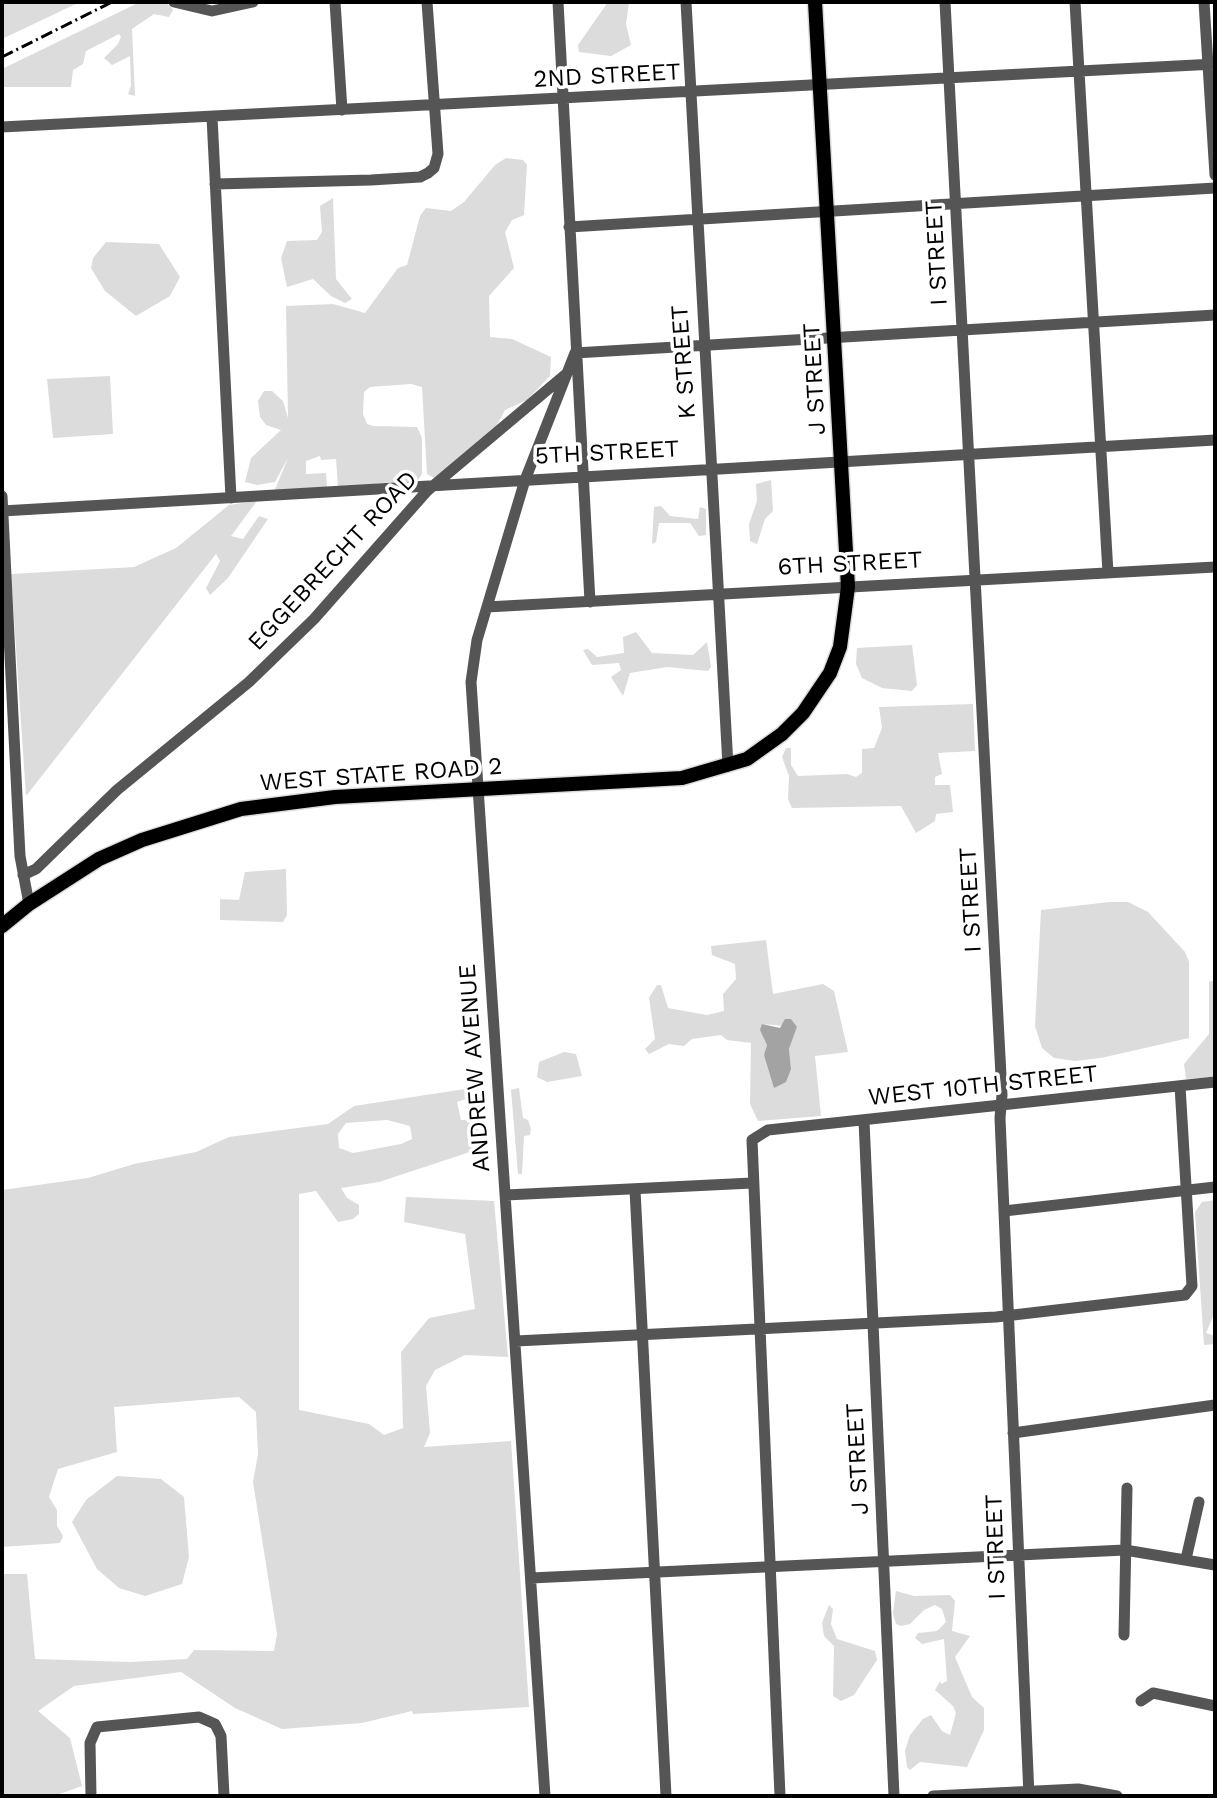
<!DOCTYPE html>
<style>
body{margin:0}
#map{position:relative;width:1217px;height:1798px;overflow:hidden;background:#fff;font-family:"Work Sans",sans-serif}
canvas{display:block}
.frame{position:absolute;inset:0;border:4px solid #000;pointer-events:none}
</style>
<div id="map">
<canvas width="1217" height="1798"></canvas>
<div class="frame"></div>
</div>
<script>
const ctx = document.querySelector('canvas').getContext('2d');
ctx.lineJoin = 'round';
function paint(path, color) { ctx.fillStyle = color; ctx.fill(path, 'evenodd'); }
const poly = rows => new Path2D(rows.map(r => 'M' + r).join(''));
function trace(path, color, width, dash) { ctx.strokeStyle = color; ctx.lineWidth = width; ctx.lineCap = dash ? 'butt' : 'round'; ctx.setLineDash(dash || []); ctx.stroke(path); }
function drawText(font, color, halo, rows, align = 'center') {
  ctx.font = font + ' "Work Sans",sans-serif'; ctx.lineWidth = 7; ctx.setLineDash([]); ctx.textBaseline = 'middle'; ctx.strokeStyle = halo; ctx.fillStyle = color; for (const [text, x, y, turn = 0] of rows) {
    ctx.save(); ctx.translate(x, y); ctx.rotate((+turn || 0) * Math.PI / 180); ctx.textAlign = isNaN(turn) ? turn : align; if (halo) ctx.strokeText(text, 0, 0); ctx.fillText(text, 0, 0); ctx.restore();
  }
}
paint(poly([
 [2,2,80,2,2,39],
 [140,2,166,2,173,10,169,17,154,14,132,29,135,96,128,94,131,86,130,56,112,65,104,58,118,44,121,37,119,34,86,51,83,64,73,70,71,87,2,87,2,69],
 [608,2,629,2,626,24,631,45,611,56,579,52,578,45],
 [506,158,523,160,527,165,524,215,512,220,505,232,514,268,489,296,490,337,512,339,551,357,550,376,527,400,505,410,497,425,434,478,427,474,422,387,411,384,370,387,364,392,363,414,367,424,373,426,417,427,422,438,422,474,418,480,338,487,336,459,321,460,320,456,306,461,306,474,326,473,327,487,274,492,288,458,275,482,257,485,245,482,251,458,281,430,266,425,260,417,258,401,264,391,272,391,283,401,288,418,286,306,333,304,365,313,398,268,407,265,420,216,426,208,451,211,464,202,495,165],
 [333,198,336,279,352,299,345,303,331,296,313,279,287,287,281,258,287,241,317,240,322,232,320,206],
 [106,242,159,244,180,277,170,296,136,316,105,291,91,268,93,258],
 [110,376,113,434,53,438,47,379],
 [771,480,773,511,765,519,757,544,750,541,749,524,757,501,756,484],
 [257,501,231,536,243,539,259,516,268,519,228,578,210,595,206,588,220,561,216,554,26,796,11,574,134,567,176,548,229,505],
 [661,506,670,516,698,519,700,507,706,509,706,535,699,536,690,523,659,523,656,542,652,544,654,507],
 [636,632,652,653,693,655,707,642,711,667,708,671,667,667,630,673,623,696,611,677,621,670,619,663,592,665,583,650,588,649,597,657,624,653,623,637],
 [912,645,917,685,912,691,882,688,862,678,856,664,857,648],
 [973,704,975,751,938,753,942,774,935,777,935,785,950,785,953,812,936,814,935,821,916,833,901,806,792,808,788,799,789,776,782,757,786,748,791,748,791,765,798,776,847,774,856,777,862,773,862,749,874,748,882,728,879,707],
 [286,869,287,915,283,922,220,920,220,899,239,900,245,872],
 [1109,902,1128,902,1148,912,1185,952,1189,962,1189,1038,1101,1058,1075,1061,1054,1058,1042,1048,1035,1026,1041,910],
 [766,940,773,994,823,984,834,991,848,1052,815,1056,821,1116,758,1121,750,1104,751,1043,727,1040,721,1035,692,1039,684,1046,669,1044,649,1054,645,1049,655,1039,649,998,657,985,661,985,668,1008,707,1015,724,1011,723,994,736,979,735,964,712,955,711,946],
 [762,1024,797,1027,789,1049,791,1069,764,1056,767,1045],
 [1215,980,1215,1077,1186,1079,1184,1064,1209,1034,1209,982],
 [564,1052,576,1054,582,1076,547,1082,537,1077,539,1062],
 [478,1087,478,1095,457,1102,461,1120,477,1120,479,1149,379,1182,341,1188,347,1198,359,1205,359,1214,353,1219,338,1222,316,1191,299,1194,299,1410,369,1424,384,1435,403,1428,401,1352,429,1318,475,1309,465,1234,404,1222,406,1197,494,1201,508,1357,465,1355,435,1370,426,1386,430,1433,424,1447,511,1441,529,1707,413,1714,412,1711,362,1723,282,1729,235,1708,181,1672,74,1686,38,1711,70,1738,82,1786,54,1796,2,1796,2,1574,27,1574,35,1659,130,1662,187,1659,194,1650,274,1651,277,1634,253,1482,258,1454,256,1412,239,1397,114,1407,117,1452,58,1469,49,1497,57,1510,57,1526,63,1536,60,1543,2,1547,2,1190,88,1178,134,1164,196,1152,229,1137,328,1124,354,1106],
 [387,1120,410,1126,412,1139,401,1144,353,1153,339,1148,338,1134,346,1123],
 [519,1088,523,1118,528,1120,531,1129,530,1135,524,1136,522,1174,518,1174,511,1090],
 [1215,1200,1215,1312,1206,1333,1215,1336,1215,1344,1204,1345,1195,1212,1202,1202],
 [117,1476,161,1479,184,1497,189,1557,182,1584,145,1596,119,1588,97,1569,72,1522,86,1500],
 [896,1591,914,1596,950,1595,955,1601,952,1631,970,1636,955,1657,972,1697,984,1708,984,1730,967,1767,920,1762,910,1770,907,1767,905,1751,910,1735,923,1719,931,1715,942,1731,950,1735,956,1713,953,1706,935,1690,940,1681,941,1684,947,1681,944,1639,922,1644,915,1638,918,1633,937,1631,946,1622,942,1609,935,1605,924,1610,910,1624,901,1626,896,1624,893,1613],
 [829,1605,833,1609,831,1624,837,1639,875,1651,877,1660,854,1695,841,1701,833,1696,834,1646,824,1636,822,1623]
]), '#dcdcdc');
paint(poly([
 [785,1019,791,1019,797,1027,789,1049,791,1069,786,1082,774,1088,764,1055,767,1045,760,1030,762,1024,780,1028]
]), '#a3a3a3');
const major = poly([
 [2,926,29,904,99,859,142,840,241,809,335,797,682,778,747,759,782,734,803,713,830,673,840,647,848,587,815,2]
]);
trace(major, '#dbdbdb', 17);
trace(poly([
 [174,2,212,11,253,2],
 [335,2,342,110],
 [558,2,590,602],
 [686,2,728,766],
 [945,2,1002,1095,1000,1118,1029,1796],
 [1075,2,1108,573],
 [1204,2,1215,175],
 [212,117,231,498],
 [2,127,1215,64],
 [215,184,371,180,420,177,428,173,434,168,438,154,427,2],
 [569,227,1215,188],
 [575,353,1215,315],
 [2,496,20,856,29,904],
 [2,511,1215,440],
 [487,607,1215,567],
 [23,875,36,869,117,790,249,682,314,619,427,491,565,375],
 [864,1121,894,1796],
 [635,1190,666,1796],
 [506,1195,752,1183],
 [1004,1211,1215,1187],
 [516,1341,996,1317,1185,1295,1192,1286,1180,1086],
 [1013,1433,1215,1405],
 [1186,1559,1199,1502],
 [531,1578,1125,1550,1215,1565],
 [1124,1635,1127,1488],
 [1141,1701,1153,1693,1215,1706],
 [91,1796,90,1743,97,1727,199,1717,215,1724,221,1736,224,1796],
 [545,1796,471,682,477,640,525,480,575,353],
 [780,1796,752,1140,768,1130,1215,1082],
 [933,1796,1078,1789,1117,1796]
]), '#555', 11);
trace(major, '#000', 14);
trace(poly([
 [2,57,112,2]
]), '#000', 3, [12, 4, 2, 4]);
drawText('24px', '#000', '#fff', [
 ["2ND STREET",607,76,-3],
 ["I STREET",937,253,-93],
 ["K STREET",684,362,-94],
 ["J STREET",815,379,-93],
 ["5TH STREET",607,453,-3],
 ["EGGEBRECHT ROAD",333,561,-47],
 ["6TH STREET",850,564,-3],
 ["WEST STATE ROAD 2",381,775,-4],
 ["I STREET",971,900,-93],
 ["ANDREW AVENUE",475,1068,-94],
 ["WEST 10TH STREET",983,1086,-6],
 ["J STREET",858,1459,-93],
 ["I STREET",996,1547,-92]
]);
</script>
